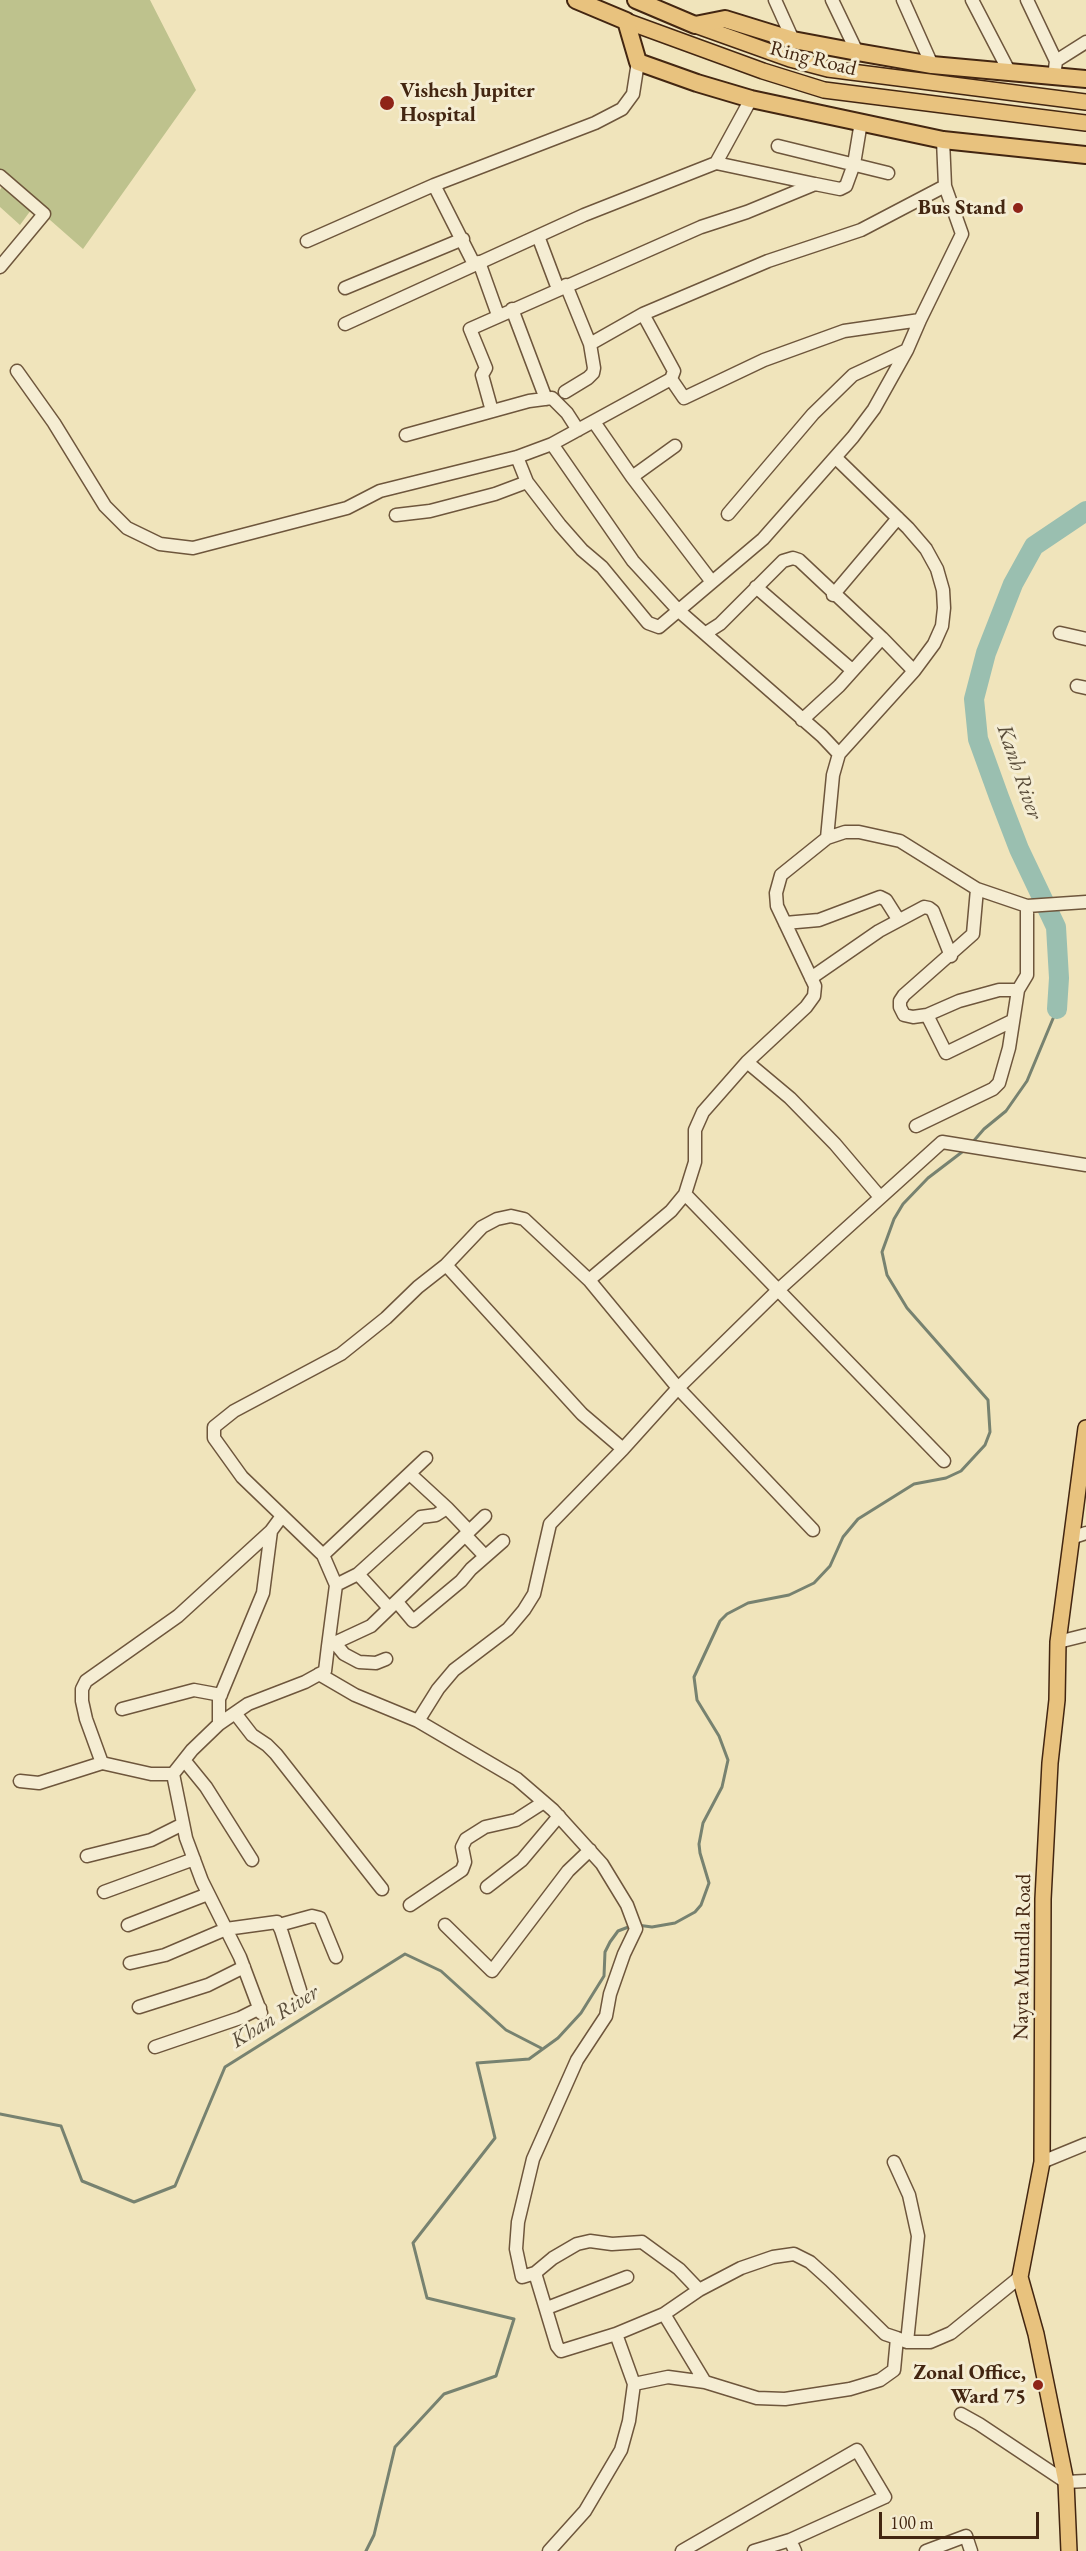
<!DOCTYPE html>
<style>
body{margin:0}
#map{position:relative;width:1086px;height:2551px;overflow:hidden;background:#f0e4bb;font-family:"EB Garamond",serif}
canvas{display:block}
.scale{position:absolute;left:879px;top:2512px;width:160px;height:27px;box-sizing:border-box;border:3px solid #432611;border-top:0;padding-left:8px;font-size:18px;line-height:21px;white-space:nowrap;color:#432611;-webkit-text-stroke:4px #f5edd3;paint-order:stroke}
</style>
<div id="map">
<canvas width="1086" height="2551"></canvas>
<div class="scale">100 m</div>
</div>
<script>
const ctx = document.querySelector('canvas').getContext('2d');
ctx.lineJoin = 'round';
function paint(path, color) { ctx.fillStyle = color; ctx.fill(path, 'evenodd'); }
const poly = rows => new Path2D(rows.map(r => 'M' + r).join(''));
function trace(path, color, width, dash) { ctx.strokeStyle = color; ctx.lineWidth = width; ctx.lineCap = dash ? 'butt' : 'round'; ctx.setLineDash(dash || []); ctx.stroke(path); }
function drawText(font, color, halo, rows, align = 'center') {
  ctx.font = font + ' "EB Garamond",serif'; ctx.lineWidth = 6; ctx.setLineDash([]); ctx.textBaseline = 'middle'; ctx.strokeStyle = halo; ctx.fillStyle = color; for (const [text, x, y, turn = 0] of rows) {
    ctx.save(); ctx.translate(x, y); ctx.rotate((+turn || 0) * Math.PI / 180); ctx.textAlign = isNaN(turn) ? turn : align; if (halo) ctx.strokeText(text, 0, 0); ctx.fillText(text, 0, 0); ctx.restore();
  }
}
paint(poly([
 [0,0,150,0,196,90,83,249,0,176],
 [3,185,31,210,20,225,0,207,0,190]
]), '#bec28d');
trace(poly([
 [971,1144,984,1129,1006,1111,1027,1081,1057,1009],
 [637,1925,652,1927,675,1923,695,1912,701,1905,709,1883,700,1853,699,1844,703,1823,722,1787,728,1760,719,1736,697,1700,694,1677,720,1621,727,1614,748,1603,789,1595,814,1583,830,1566,843,1537,858,1519,914,1484,946,1478,961,1471,985,1445,990,1432,988,1400,907,1308,887,1275,882,1252,894,1219,903,1204,928,1178,966,1149],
 [0,2114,61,2126,82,2181,134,2202,175,2186,225,2067,405,1954,441,1971,506,2030,541,2048],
 [366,2551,374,2535,395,2447,444,2394,496,2376,514,2319,427,2298,413,2243,495,2138,477,2063,529,2059,558,2038,581,2013,604,1976,605,1952,610,1942,618,1931,631,1926]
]), '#778270', 3);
trace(poly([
 [1057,1009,1059,978,1056,927,1019,849,999,797,978,739,974,699,986,653,1013,584,1034,546,1086,511]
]), '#9abfb0', 20);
const minor = poly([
 [775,0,793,40],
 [832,0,857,52],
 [903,0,932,65],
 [972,0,1010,73],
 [1027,0,1056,61,1054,77],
 [1056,61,1086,42],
 [778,146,888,173],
 [0,176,44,214,0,267],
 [815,184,840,189,846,186,854,164,861,122],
 [434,185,595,123,622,109,633,94,638,62],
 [538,236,558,289],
 [307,241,434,185,474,264],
 [479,262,498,315],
 [345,288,463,239],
 [512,309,546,399],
 [345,324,584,215,716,163,751,99],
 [590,344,643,314],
 [17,371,54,423,105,506,127,528,160,544,193,548,347,508,380,491,517,457,552,444,671,379,674,371,643,314,768,261,861,230,945,186,943,140],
 [671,379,684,398,764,360,844,331,920,320,962,234,945,186],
 [565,392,588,378,593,373,594,368,590,344,566,285],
 [492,411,482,375,486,368,470,329,701,227,747,212,815,184,716,163],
 [594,422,632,477,712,582],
 [406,435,529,401,552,398,567,413,578,430],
 [552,444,633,561,679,611,822,736,839,754],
 [517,457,527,482,560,525,582,550,602,567,648,623,659,627,763,539,853,437,874,409,907,350,920,320],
 [836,458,908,528,926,549,937,569,943,590,944,608,942,626,934,644,914,671],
 [632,477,675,446],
 [728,514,813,414,853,375,907,350],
 [396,515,430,511,495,494,527,482],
 [756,587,852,670],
 [833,595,898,518],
 [706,633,720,624,783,561,793,558,799,560,882,638,839,686,802,720],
 [1060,633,1086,639],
 [1077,686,1086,688],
 [827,838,845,832,859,832,900,841,977,889,1027,906,1086,902],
 [977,889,973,934,904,995,900,1001,900,1007,904,1015,913,1017,927,1015,959,1001,999,990,1018,990],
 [785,923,819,920,880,897,886,900,898,919],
 [811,978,879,931,924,907,929,908,933,911,951,956],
 [927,1015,946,1053,1012,1021],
 [916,1126,993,1089,999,1083,1009,1048,1018,990,1027,975,1027,906],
 [685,1194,695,1162,695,1130,703,1112,747,1062],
 [880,1197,835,1144,790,1098,747,1062,806,1007,814,996,815,986,777,906,776,893,781,875,827,838,833,775,839,754,914,671,882,638],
 [446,1265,482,1227,497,1219,511,1216,524,1219,589,1280],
 [447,1508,469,1531],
 [813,1530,678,1388,589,1280,671,1211,685,1194,944,1461],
 [465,1535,485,1556],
 [1071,1538,1086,1533],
 [323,1555,242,1477,214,1438,214,1427,234,1411,341,1354,386,1318,418,1287,446,1265,582,1414,623,1449],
 [358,1574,389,1608],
 [336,1585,358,1574,421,1517,436,1515,447,1508,410,1474],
 [397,1602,413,1621,461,1581,471,1569,503,1541],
 [1058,1642,1086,1635],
 [335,1643,344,1654,359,1662,376,1663,386,1659],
 [328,1646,336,1585,323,1555,426,1458],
 [319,1674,355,1695,418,1721,517,1779,553,1810,602,1864,627,1905,636,1929,624,1954,610,1994,606,2016,577,2060,533,2159,518,2222,516,2249,522,2277,535,2273,557,2346,561,2351,616,2334,634,2384,668,2377,705,2382],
 [122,1709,194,1690,221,1695],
 [235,1713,252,1735,267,1745,276,1754,382,1889],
 [418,1721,438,1689,454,1670,508,1629,524,1610,534,1594,550,1524,623,1449,678,1388,777,1291,942,1142,1086,1165],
 [219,1724,219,1699,263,1593,271,1531],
 [184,1760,206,1787,252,1860],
 [102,1763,86,1719,82,1701,82,1689,86,1681,178,1616,271,1531,282,1516],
 [20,1781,39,1783,102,1763,151,1774,173,1774],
 [87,1856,151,1840,183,1824],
 [487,1887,522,1860,559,1816],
 [104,1892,194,1859],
 [410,1905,462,1870,465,1862,462,1847,466,1839,485,1827,516,1820,544,1802],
 [128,1925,208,1894],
 [279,1925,312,1916,320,1918,336,1957],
 [445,1925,492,1971,568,1871,590,1850],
 [130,1963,165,1955,226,1929,277,1922,281,1930,300,1990],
 [139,2007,208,1985,244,1967],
 [261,2013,240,1957,202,1881,186,1838,173,1774,192,1750,219,1724,248,1704,305,1682,325,1671,328,1646,371,1626,485,1516],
 [155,2047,240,2018,260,2008],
 [894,2162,909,2195,918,2236,907,2342],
 [1042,2162,1086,2144],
 [535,2273,553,2258,577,2244,590,2241,612,2244,642,2242,679,2269,699,2290],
 [547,2308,627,2277],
 [616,2334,664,2314],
 [897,2338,894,2370,880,2380,850,2389,785,2399,757,2398,705,2382,664,2314,699,2290,741,2268,773,2257,794,2254,810,2262,830,2280,885,2334,897,2338,907,2342,930,2342,951,2333,1020,2277],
 [961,2414,979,2424,1066,2482,1086,2481],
 [790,2540,795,2551],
 [549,2551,585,2511,621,2450,629,2421,634,2384],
 [682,2551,857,2450,885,2497,790,2540,754,2551],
 [926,2551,966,2536,971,2551]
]);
const major = poly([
 [626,21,763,71,824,90,1086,123],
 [695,25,790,59,828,69,1086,102],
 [1069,2551,1066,2482,1036,2334,1020,2277,1042,2162,1043,1899,1050,1763,1057,1700,1058,1642,1086,1428]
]);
const highway = poly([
 [576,0,626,21,638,62,697,83,751,99,943,140,1086,155],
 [636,0,695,25,725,19,793,40,857,52,932,65,1086,79]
]);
trace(minor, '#6e563c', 15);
trace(major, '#432611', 18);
trace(highway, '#432611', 20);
trace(minor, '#f5edd3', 12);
trace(major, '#e8c27e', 15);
trace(highway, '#e8c27e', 16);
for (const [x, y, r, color] of [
 [387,103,8,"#8f2418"],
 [1018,208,6,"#8f2418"],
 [1038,2385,6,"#8f2418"]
]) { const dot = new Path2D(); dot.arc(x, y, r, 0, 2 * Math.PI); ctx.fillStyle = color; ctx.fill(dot); trace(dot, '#f5edd3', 2); }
drawText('21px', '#432611', '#f5edd3', [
 ["Ring Road",813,59,14],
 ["Nayta Mundla Road",1023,1957,-89]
]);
drawText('bold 21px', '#432611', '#f5edd3', [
 ["Vishesh Jupiter",400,91,"left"],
 ["Hospital",400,115,"left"],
 ["Bus Stand",1006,208],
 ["Zonal Office,",1026,2373],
 ["Ward 75",1026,2397]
], 'right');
drawText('italic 22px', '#594c39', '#f5edd3', [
 ["Kanh River",1019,772,71],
 ["Khan River",275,2017,-32]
]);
</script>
